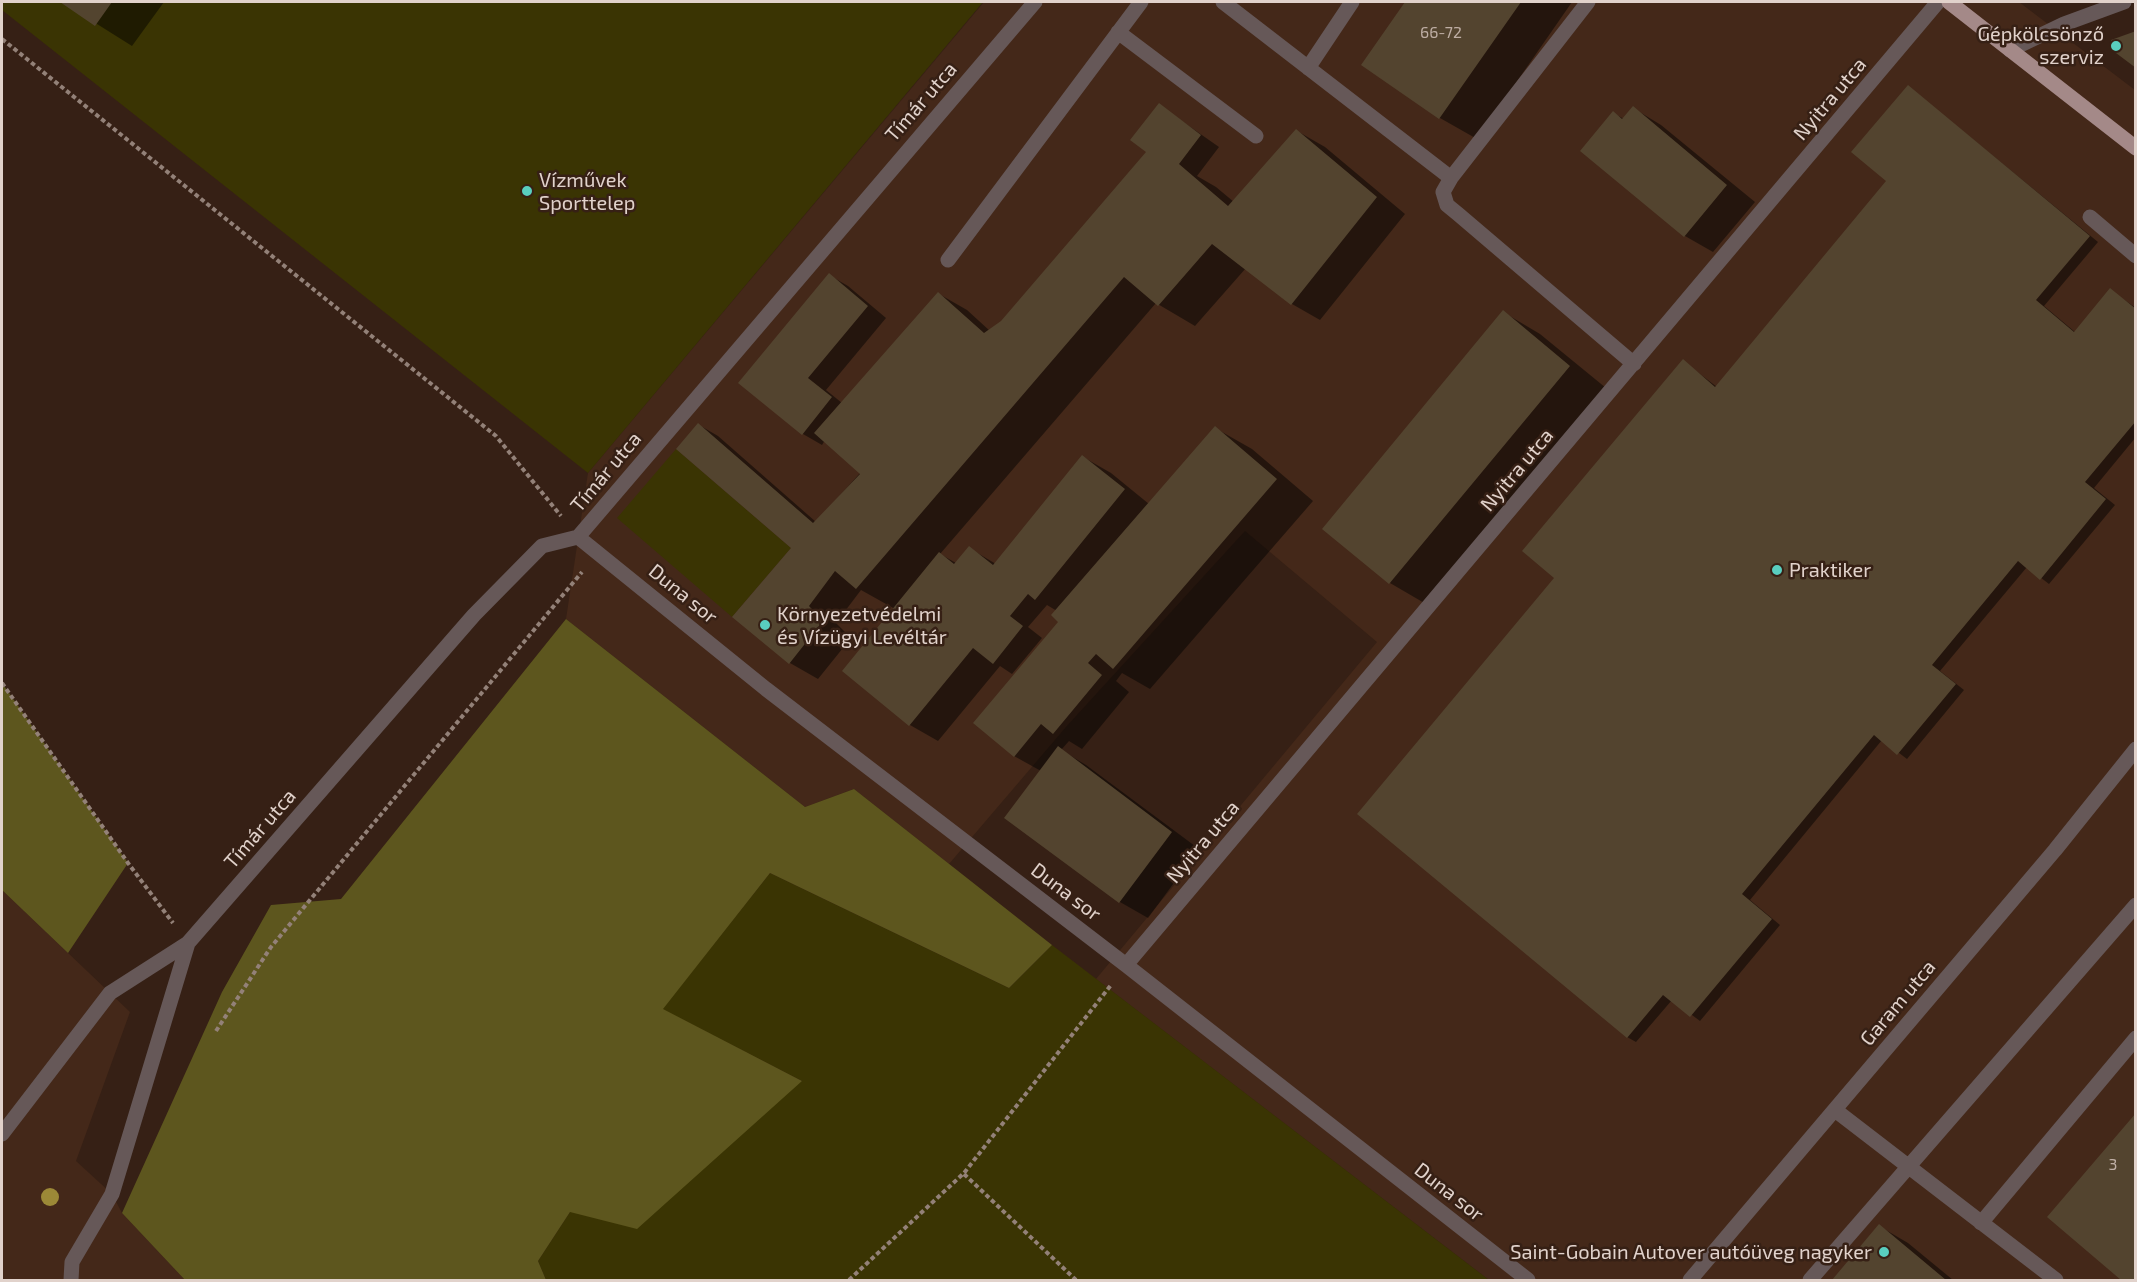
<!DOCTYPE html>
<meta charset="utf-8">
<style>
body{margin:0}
#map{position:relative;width:2137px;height:1282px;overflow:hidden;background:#362015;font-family:"Exo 2",sans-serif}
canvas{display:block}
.frame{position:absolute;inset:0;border:3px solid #e1d2cb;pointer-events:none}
</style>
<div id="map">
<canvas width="2137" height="1282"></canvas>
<div class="frame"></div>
</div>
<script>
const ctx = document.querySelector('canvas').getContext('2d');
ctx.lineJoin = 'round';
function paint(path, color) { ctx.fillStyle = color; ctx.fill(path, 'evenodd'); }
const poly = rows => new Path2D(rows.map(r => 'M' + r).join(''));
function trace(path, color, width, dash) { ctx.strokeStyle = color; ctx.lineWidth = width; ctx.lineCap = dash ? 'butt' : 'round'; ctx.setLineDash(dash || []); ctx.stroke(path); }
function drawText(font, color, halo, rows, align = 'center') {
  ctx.font = font + ' "Exo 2",sans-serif'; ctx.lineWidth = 5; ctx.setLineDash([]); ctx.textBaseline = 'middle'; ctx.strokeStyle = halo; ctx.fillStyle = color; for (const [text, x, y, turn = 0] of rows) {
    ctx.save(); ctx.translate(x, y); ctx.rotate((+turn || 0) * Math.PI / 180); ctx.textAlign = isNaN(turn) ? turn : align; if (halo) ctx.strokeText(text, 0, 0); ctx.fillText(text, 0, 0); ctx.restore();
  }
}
paint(poly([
 [984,2,2019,2,2135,90,2135,1280,1489,1280,1096,979,1377,642,1245,531,1066,727,949,864,854,789,805,807,566,619,588,473],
 [2,890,130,1012,76,1161,112,1194,122,1213,185,1280,2,1280]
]), '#442819');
paint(poly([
 [2,2,983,2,588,473,2,10],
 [676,449,791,548,732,617,617,518],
 [770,873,1009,988,1052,945,1489,1280,546,1280,538,1261,570,1212,802,1081,662,1009]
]), '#3a3403');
paint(poly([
 [566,619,805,807,854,789,1052,945,1009,988,770,873,663,1009,802,1081,637,1229,570,1212,538,1261,546,1280,185,1280,122,1213,222,992,271,905,341,899],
 [2,683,128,863,68,953,2,890]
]), '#5d561e');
paint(poly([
 [62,2,164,2,132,46],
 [1406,2,1572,2,1477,139,1440,118,1363,64],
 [1909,87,2098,242,2044,306,2075,332,2110,290,2136,308,2136,437,2094,488,2115,505,2049,584,2027,567,1940,671,1964,690,1907,759,1882,740,1750,900,1780,925,1700,1021,1672,1000,1636,1042,1627,1037,1556,578,1683,361,1717,387,1888,181],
 [1159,105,1219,147,1197,176,1216,187,1234,202,1297,131,1325,147,1405,214,1320,320,1292,304,1246,268,1195,326,1156,303,940,554,956,563,969,548,996,564,1083,457,1111,473,1149,504,1215,428,1252,449,1313,501,1150,689,1122,673,1116,681,1129,692,1082,749,1069,741,1061,750,1086,765,1199,849,1148,918,1120,902,1041,771,1014,756,1065,627,1057,611,1047,605,1028,627,1042,638,1012,674,1000,666,938,741,910,725,895,609,861,590,836,623,851,638,818,679,790,663,734,616,793,547,699,425,718,436,816,522,861,472,825,440,822,445,803,434,740,383,829,275,848,286,886,318,826,390,842,403,939,294,967,310,990,331,1002,322,1146,154],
 [1633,108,1661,125,1755,202,1713,252,1685,236,1613,113,1624,119],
 [1503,312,1540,334,1606,388,1426,604,1390,583],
 [1879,1226,1908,1243,1953,1280,1834,1280]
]), '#0007');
paint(poly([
 [60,2,112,2,95,26],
 [1405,2,1521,2,1439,119,1361,65],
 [2136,31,2136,68,2112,50,2111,40],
 [1908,85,2090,236,2036,300,2074,332,2110,288,2136,309,2136,421,2085,482,2106,499,2040,580,2018,561,1932,665,1956,684,1897,755,1874,735,1742,894,1772,919,1690,1017,1663,995,1627,1038,1357,814,1554,578,1522,551,1683,359,1715,387,1886,181,1851,152],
 [1159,103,1201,135,1179,164,1228,206,1296,129,1377,197,1291,305,1212,244,1158,306,1124,277,856,589,835,571,809,606,823,621,789,664,732,617,791,548,676,449,698,423,813,523,860,474,814,433,938,292,984,333,1001,321,1146,152,1130,140],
 [1633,106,1727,185,1684,237,1580,151,1613,111,1622,119],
 [829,273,868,306,808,378,832,397,802,435,738,383],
 [1503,310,1570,366,1389,584,1322,529],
 [1215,426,1277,479,1113,669,1096,654,1088,663,1102,675,1053,734,1041,724,1014,757,973,723,1058,622,1051,615],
 [1082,455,1125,489,1035,600,1028,594,1010,616,1023,626,993,664,973,648,909,726,842,671,939,552,954,564,969,546,993,565],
 [1058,746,1172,832,1119,903,1004,818],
 [2136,1113,2136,1280,2121,1280,2047,1217],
 [1879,1224,1946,1280,1832,1280]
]), '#53442f');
trace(poly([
 [2,39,496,436,561,516],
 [2,683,128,863,173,923],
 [216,1031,271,947,582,572],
 [964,1174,1076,1280],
 [849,1280,964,1173,1111,985]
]), '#938178', 4, [4.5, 3]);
trace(poly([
 [1223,2,1451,178],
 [1588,2,1451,178,1443,192,1447,205,1458,214,1634,364],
 [1118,32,1256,136],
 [2010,50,2064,24,2124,2],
 [1308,68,1352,2],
 [2090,217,2136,256],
 [948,260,1141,2],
 [578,537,766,689,1126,965,1528,1280],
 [1126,965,1938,2],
 [1835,1110,2056,1280],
 [2,1134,110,993,188,943,474,615,542,546,578,537,1035,2],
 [1981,1223,2136,1038],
 [71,1280,72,1262,112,1194,188,943],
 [1690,1280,2055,850,2136,749],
 [1810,1280,2136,905]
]), '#665858', 15);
trace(poly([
 [1949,2,2136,148]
]), '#a48988', 15);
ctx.fillStyle = '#9c8937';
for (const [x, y] of [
 [50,1197]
]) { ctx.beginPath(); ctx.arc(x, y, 9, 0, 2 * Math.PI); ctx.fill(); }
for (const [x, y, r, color] of [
 [2116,46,6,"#59cebf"],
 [527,191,6,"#59cebf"],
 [1777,570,6,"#59cebf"],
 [765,625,6,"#59cebf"],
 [1884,1252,6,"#59cebf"]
]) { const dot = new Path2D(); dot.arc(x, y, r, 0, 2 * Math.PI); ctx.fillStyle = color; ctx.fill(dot); trace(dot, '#362015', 2); }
drawText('16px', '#beaea4', null, [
 ["66-72",1441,33],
 ["3",2113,1165]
]);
drawText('20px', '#e1d2cb', '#362015', [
 ["Gépkölcsönző",2104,34,"right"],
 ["szerviz",2104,57,"right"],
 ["Vízművek",539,180],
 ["Sporttelep",539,203],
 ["Praktiker",1789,570],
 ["Környezetvédelmi",777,614],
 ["és Vízügyi Levéltár",777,637],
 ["Saint-Gobain Autover autóüveg nagyker",1872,1252,"right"]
], 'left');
drawText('20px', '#e1d2cb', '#362015', [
 ["Nyitra utca",1830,99,-50],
 ["Tímár utca",921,102,-49],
 ["Nyitra utca",1517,470,-50],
 ["Tímár utca",606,472,-50],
 ["Duna sor",683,594,39],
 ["Tímár utca",260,829,-49],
 ["Nyitra utca",1203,842,-50],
 ["Duna sor",1066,892,37],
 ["Garam utca",1898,1003,-50],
 ["Duna sor",1449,1192,38]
]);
</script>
